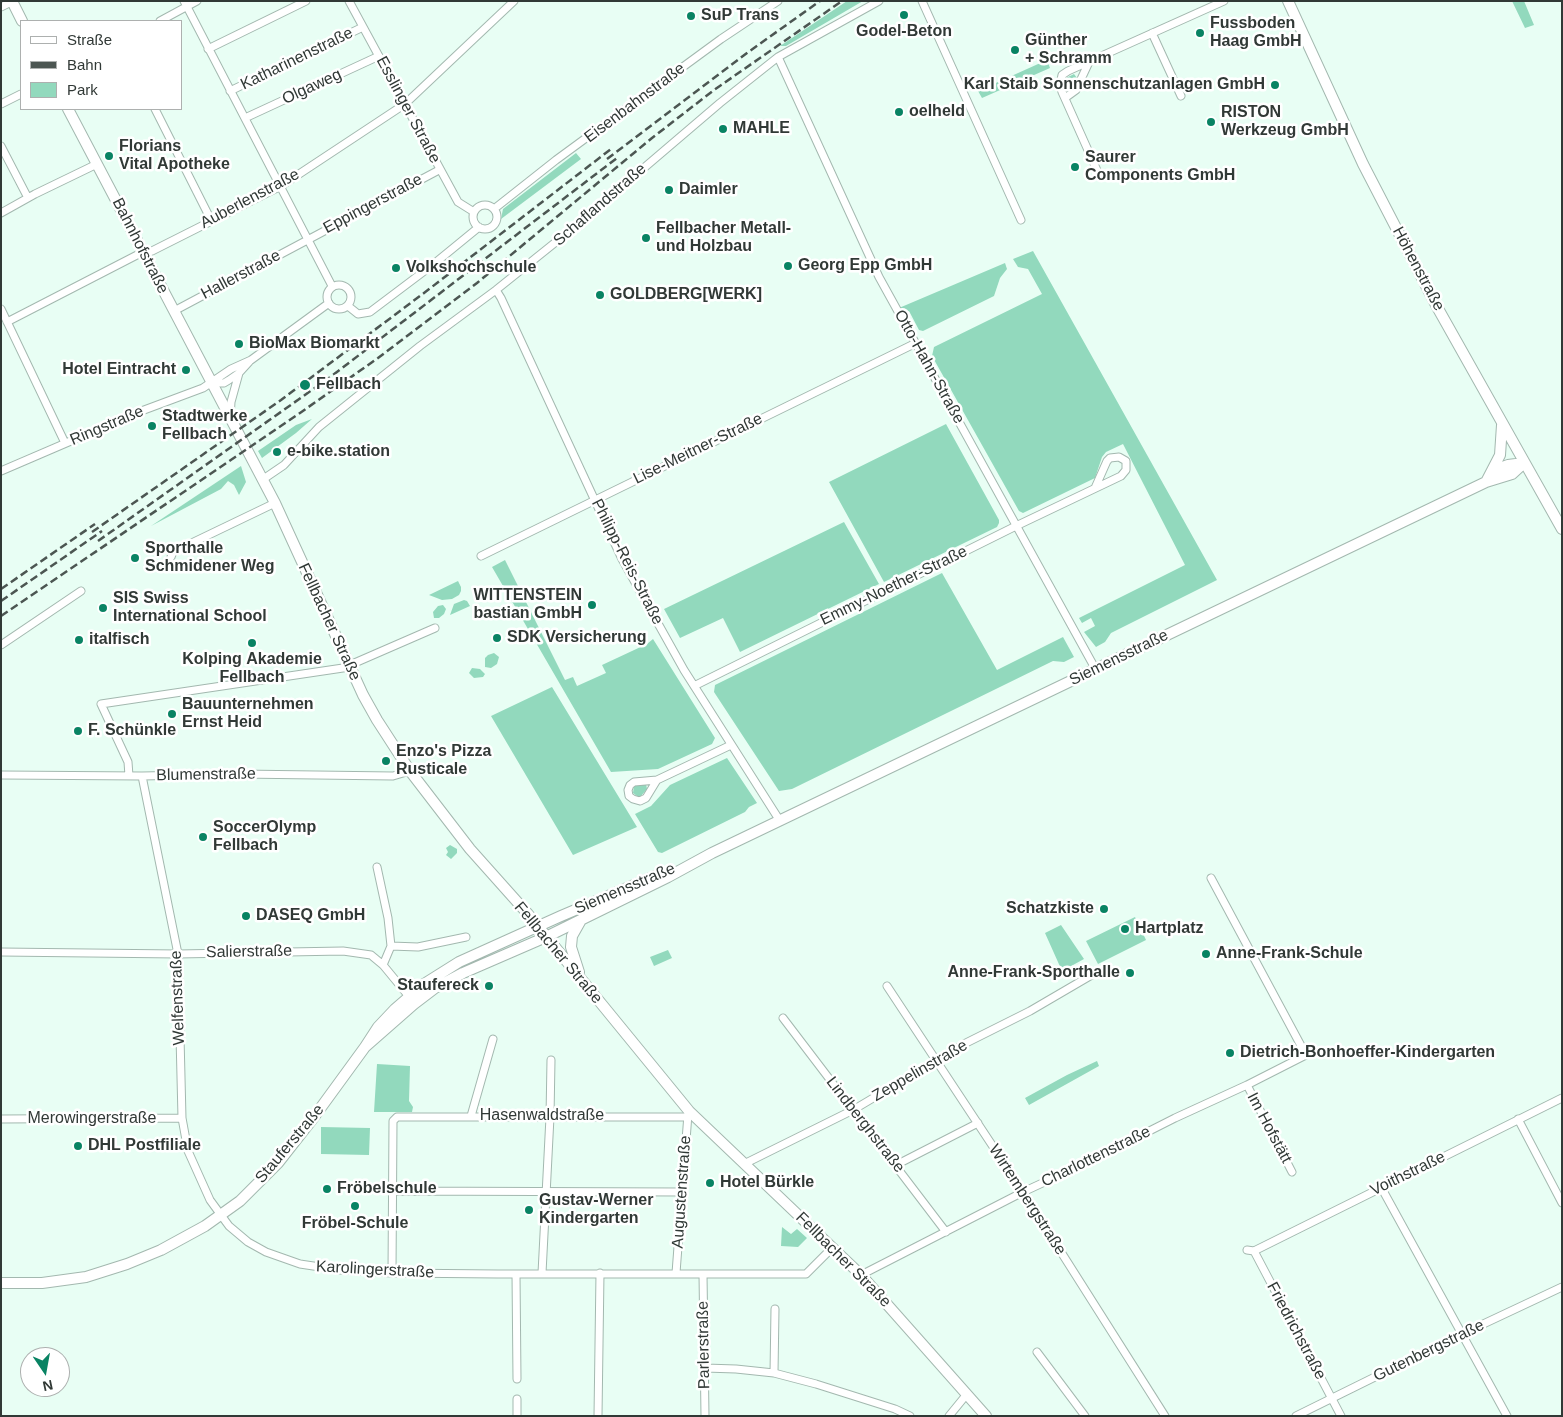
<!DOCTYPE html>
<meta charset="utf-8">
<style>
body{margin:0}
#map{position:relative;width:1563px;height:1417px;overflow:hidden;background:#e8fef4;font-family:Arial,sans-serif}
canvas{display:block}
.frame{position:absolute;inset:0;border:2px solid #313936;pointer-events:none}
.legend{position:absolute;left:20px;top:20px;width:162px;height:90px;box-sizing:border-box;background:#fff;border:1px solid #adb0af;margin:0;padding:6px 9px;list-style:none;font-size:15px;color:#313936}
.legend li{display:flex;align-items:center;gap:10px;height:25px}
.legend b{width:25px;border:1px solid #adb0af}
.north{position:absolute;left:20px;top:1347px;width:50px;height:50px;box-sizing:border-box;background:#fff;border:1px solid #adb0af;border-radius:50%;rotate:168deg;font-size:14px;font-weight:700;line-height:20px;text-align:center;color:#313936}
.north::after{content:'';display:block;margin:auto;width:18px;height:22px;background:#098363;clip-path:polygon(50% 0,100% 100%,50% 72%,0 100%)}
</style>
<div id="map">
<canvas width="1563" height="1417"></canvas>
<div class="frame"></div>
<ul class="legend">
<li><b style="height:6px;background:#fff"></b>Straße</li>
<li><b style="height:6px;background:#4c5652"></b>Bahn</li>
<li><b style="height:14px;background:#92d9bd"></b>Park</li>
</ul>
<div class="north">N</div>
</div>
<script>
const ctx = document.querySelector('canvas').getContext('2d');
ctx.lineJoin = 'round';
function paint(path, color) { ctx.fillStyle = color; ctx.fill(path, 'evenodd'); }
const poly = rows => new Path2D(rows.map(r => 'M' + r).join(''));
function trace(path, color, width, dash) { ctx.strokeStyle = color; ctx.lineWidth = width; ctx.lineCap = dash ? 'butt' : 'round'; ctx.setLineDash(dash || []); ctx.stroke(path); }
function drawText(font, color, halo, rows, align = 'center') {
  ctx.font = font + ' Arial,sans-serif'; ctx.lineWidth = 5; ctx.setLineDash([]); ctx.textBaseline = 'middle'; ctx.strokeStyle = halo; ctx.fillStyle = color; for (const [text, x, y, turn = 0] of rows) {
    ctx.save(); ctx.translate(x, y); ctx.rotate((+turn || 0) * Math.PI / 180); ctx.textAlign = isNaN(turn) ? turn : align; if (halo) ctx.strokeText(text, 0, 0); ctx.fillText(text, 0, 0); ctx.restore();
  }
}
paint(poly([
 [847,1,863,1,786,46,780,46],
 [1512,1,1524,1,1534,25,1525,28],
 [1047,60,1050,68,982,98,978,91],
 [1074,74,1077,78,1073,87,1068,89,1065,88,1063,82,1064,79],
 [576,153,581,159,501,219,503,209],
 [1033,251,1217,580,1111,633,1105,642,1096,647,1084,632,1095,626,1091,618,1082,623,1079,618,1185,565,1123,444,1106,452,1102,457,1095,478,1023,513,1019,511,932,356,934,347,1042,294,1028,269,1018,267,1013,259],
 [1005,263,1007,269,1000,278,994,296,923,331,919,330,909,311,902,314,899,308],
 [312,419,296,433,262,458,258,451,296,425],
 [946,424,999,520,999,523,997,527,884,582,829,482],
 [241,466,246,482,239,495,234,485,228,481,221,489,151,526],
 [844,522,879,584,740,652,723,618,680,638,664,609],
 [505,560,565,680,573,677,577,686,606,673,602,665,647,644,653,639,715,738,712,744,658,769,611,772,492,567],
 [942,573,997,670,1063,637,1074,657,1064,662,1053,661,792,789,779,791,714,692,715,685],
 [458,581,461,587,461,591,459,595,452,599,442,600,429,595],
 [464,600,467,601,470,606,450,615,454,604],
 [443,605,446,609,444,614,439,618,434,618,433,612,438,606],
 [494,653,499,657,497,664,491,668,485,667,485,658,488,655],
 [472,668,480,669,485,674,483,677,474,678,469,673],
 [552,687,637,827,573,855,491,716],
 [727,758,757,803,749,807,745,812,662,853,658,852,635,814,651,806,670,785],
 [646,784,647,789,641,796,637,796,633,793,634,786],
 [450,845,457,849,457,853,451,859,446,855,448,852,446,848],
 [1135,917,1146,940,1098,964,1086,941],
 [1061,925,1084,959,1062,971,1045,933],
 [668,950,672,958,654,966,650,957],
 [1097,1061,1099,1066,1029,1105,1025,1098,1067,1075],
 [377,1064,410,1066,409,1101,413,1107,412,1112,374,1112],
 [321,1127,370,1128,369,1155,321,1154],
 [782,1227,791,1234,797,1229,807,1238,798,1247,781,1246]
]), '#92d9bd');
const street = poly([
 [184,1,332,286],
 [349,1,458,202,474,212],
 [922,1,1021,220],
 [1,7,13,1],
 [160,21,197,1],
 [1152,33,1181,96],
 [208,49,306,1],
 [778,57,879,277,1096,670],
 [230,91,363,27],
 [1065,98,1076,90,1089,62],
 [1,104,21,94],
 [155,109,211,220],
 [245,118,379,56],
 [1,146,28,198],
 [1100,177,1062,92,1060,85,1062,75,1068,71,1224,1],
 '473 217a12 12 0 1 1 24 0a12 12 0 1 1-24 0Z',
 [494,209,556,160,721,39,778,1],
 [1,213,35,194,97,164],
 '327 297a12 12 0 1 1 24 0a12 12 0 1 1-24 0Z',
 [496,290,501,298,622,559,684,670,780,821],
 [348,306,358,314,370,312,435,263,479,227],
 [1,309,65,443],
 [174,311,439,170],
 [7,322,137,255,152,251,281,186,405,104,514,1],
 [213,383,224,383,229,380,239,373,249,362],
 [230,418,231,402,239,373],
 [1,471,136,413,203,388,231,369,251,360,329,303],
 [262,480,284,465,319,427,420,346,496,290,577,225,720,103,778,57,879,1],
 [481,556,916,343],
 [171,557,173,552,275,503],
 [1,645,81,591],
 [694,686,1016,526,1121,476,1126,470,1126,461,1119,457,1110,458,1107,461,1095,488],
 [1,775,142,776,239,774,393,776,410,771],
 [129,776,128,762,101,704,343,668,435,628],
 [142,776,178,954,182,1118,188,1151,210,1200,229,1226,248,1242,266,1252,300,1264,340,1270,392,1273,498,1274,806,1274,832,1248],
 [657,780,646,798,640,801,633,799,629,796,628,790,630,785,634,782,657,780,731,745],
 [377,867,388,918,391,946,383,965],
 [391,946,418,947,466,937],
 [1,952,178,954,343,951,371,955,383,965,411,999],
 [887,986,1023,1192,1165,1416],
 [783,1018,946,1232],
 [1247,1085,1292,1172],
 [471,1116,493,1039],
 [1,1119,182,1118],
 [1518,1119,1562,1203],
 [744,1164,853,1110,964,1044,1030,1011,1095,973],
 [896,1165,978,1123],
 [1381,1187,1507,1416],
 [393,1191,682,1192],
 [1247,1250,1254,1251,1341,1416],
 [1254,1251,1562,1098],
 [392,1273,393,1121,397,1117,687,1117],
 [542,1273,550,1117,551,1060],
 [676,1273,688,1114],
 [516,1274,517,1379],
 [703,1274,705,1416],
 [861,1275,1023,1192,1094,1159,1175,1118,1247,1085,1306,1055,1211,878],
 [1037,1352,1085,1416],
 [705,1368,736,1369,774,1373,816,1384,895,1409,910,1416],
 [774,1373,775,1309],
 [517,1399,517,1416],
 [598,1416,600,1273],
 [949,1416,967,1394],
 [1296,1416,1462,1334,1562,1287]
]);
const secondary = poly([
 [12,1,22,21],
 [1288,1,1363,164,1436,305,1562,529],
 [68,109,275,503,363,695,377,720,410,771,470,849,528,914,689,1111,861,1275,986,1416],
 [1492,471,1508,465,1524,463],
 [1486,482,1500,455,1502,425],
 [579,972,571,947,572,936,581,920],
 [365,1047,414,1004,435,988,463,973,546,937,668,877,712,853,1486,482,1512,474,1524,463],
 [1,1283,42,1283,86,1277,127,1264,161,1250,205,1226,240,1201,278,1163,314,1117,365,1047,378,1027,395,1009,424,984,459,962,561,916,662,873]
]);
trace(street, '#a3b8af', 9);
trace(secondary, '#a3b8af', 12);
trace(street, '#fff', 7);
trace(secondary, '#fff', 10);
trace(poly([
 [607,159,747,53,820,1],
 [92,532,281,400,424,293,611,149],
 [98,541,329,378,617,158],
 [1,589,95,524],
 [1,601,102,531],
 [1,616,300,413,378,358,477,283,652,138,714,90,842,1]
]), '#4c5652', 2.5, [8, 4]);
for (const [x, y, r, color] of [
 [904,15,5,"#098363"],
 [691,16,5,"#098363"],
 [1200,33,5,"#098363"],
 [1015,50,5,"#098363"],
 [1275,85,5,"#098363"],
 [899,112,5,"#098363"],
 [1211,122,5,"#098363"],
 [723,129,5,"#098363"],
 [109,156,5,"#098363"],
 [1075,167,5,"#098363"],
 [669,190,5,"#098363"],
 [646,238,5,"#098363"],
 [788,266,5,"#098363"],
 [396,268,5,"#098363"],
 [600,295,5,"#098363"],
 [239,344,5,"#098363"],
 [186,370,5,"#098363"],
 [305,385,6,"#098363"],
 [152,426,5,"#098363"],
 [277,452,5,"#098363"],
 [135,558,5,"#098363"],
 [592,605,5,"#098363"],
 [103,608,5,"#098363"],
 [497,638,5,"#098363"],
 [79,640,5,"#098363"],
 [252,643,5,"#098363"],
 [172,714,5,"#098363"],
 [78,731,5,"#098363"],
 [386,761,5,"#098363"],
 [203,837,5,"#098363"],
 [1104,909,5,"#098363"],
 [246,916,5,"#098363"],
 [1125,929,5,"#098363"],
 [1206,954,5,"#098363"],
 [1130,973,5,"#098363"],
 [489,986,5,"#098363"],
 [1230,1053,5,"#098363"],
 [78,1146,5,"#098363"],
 [710,1183,5,"#098363"],
 [327,1189,5,"#098363"],
 [355,1206,5,"#098363"],
 [529,1210,5,"#098363"]
]) { const dot = new Path2D(); dot.arc(x, y, r, 0, 2 * Math.PI); ctx.fillStyle = color; ctx.fill(dot); trace(dot, '#fff', 2); }
drawText('bold 16px', '#313936', '#fff', [
 ["SuP Trans",701,16],
 ["Fussboden",1210,24],
 ["Haag GmbH",1210,42],
 ["Godel-Beton",904,32,"center"],
 ["Günther",1025,41],
 ["+ Schramm",1025,59],
 ["Karl Staib Sonnenschutzanlagen GmbH",1265,85,"right"],
 ["oelheld",909,112],
 ["RISTON",1221,113],
 ["Werkzeug GmbH",1221,131],
 ["MAHLE",733,129],
 ["Florians",119,147],
 ["Vital Apotheke",119,165],
 ["Saurer",1085,158],
 ["Components GmbH",1085,176],
 ["Daimler",679,190],
 ["Fellbacher Metall-",656,229],
 ["und Holzbau",656,247],
 ["Georg Epp GmbH",798,266],
 ["Volkshochschule",406,268],
 ["GOLDBERG[WERK]",610,295],
 ["BioMax Biomarkt",249,344],
 ["Hotel Eintracht",176,370,"right"],
 ["Fellbach",316,385],
 ["Stadtwerke",162,417],
 ["Fellbach",162,435],
 ["e-bike.station",287,452],
 ["Sporthalle",145,549],
 ["Schmidener Weg",145,567],
 ["WITTENSTEIN",582,596,"right"],
 ["bastian GmbH",582,614,"right"],
 ["SIS Swiss",113,599],
 ["International School",113,617],
 ["SDK Versicherung",507,638],
 ["italfisch",89,640],
 ["Kolping Akademie",252,660,"center"],
 ["Fellbach",252,678,"center"],
 ["Bauunternehmen",182,705],
 ["Ernst Heid",182,723],
 ["F. Schünkle",88,731],
 ["Enzo's Pizza",396,752],
 ["Rusticale",396,770],
 ["SoccerOlymp",213,828],
 ["Fellbach",213,846],
 ["Schatzkiste",1094,909,"right"],
 ["DASEQ GmbH",256,916],
 ["Hartplatz",1135,929],
 ["Anne-Frank-Schule",1216,954],
 ["Anne-Frank-Sporthalle",1120,973,"right"],
 ["Staufereck",479,986,"right"],
 ["Dietrich-Bonhoeffer-Kindergarten",1240,1053],
 ["DHL Postfiliale",88,1146],
 ["Hotel Bürkle",720,1183],
 ["Fröbelschule",337,1189],
 ["Gustav-Werner",539,1201],
 ["Kindergarten",539,1219],
 ["Fröbel-Schule",355,1224,"center"]
], 'left');
drawText('16px', '#313936', '#fff', [
 ["Katharinenstraße",297,59,-26],
 ["Olgaweg",312,87,-25],
 ["Eisenbahnstraße",635,103,-37],
 ["Esslinger Straße",408,110,62],
 ["Auberlenstraße",250,199,-28],
 ["Eppingerstraße",373,204,-28],
 ["Schaflandstraße",600,205,-41],
 ["Bahnhofstraße",140,246,63],
 ["Höhenstraße",1418,269,62],
 ["Hallerstraße",241,275,-28],
 ["Otto-Hahn-Straße",929,367,61],
 ["Ringstraße",107,426,-23],
 ["Lise-Meitner-Straße",698,449,-26],
 ["Philipp-Reis-Straße",627,562,63],
 ["Emmy-Noether-Straße",894,586,-26],
 ["Fellbacher Straße",329,622,65],
 ["Siemensstraße",1119,658,-26],
 ["Blumenstraße",206,775,-1],
 ["Siemensstraße",625,889,-23],
 ["Salierstraße",249,952,-1],
 ["Fellbacher Straße",558,953,50],
 ["Welfenstraße",178,998,-92],
 ["Zeppelinstraße",920,1071,-30],
 ["Hasenwaldstraße",542,1116],
 ["Merowingerstraße",92,1119],
 ["Lindberghstraße",865,1125,52],
 ["Im Hofstätt",1269,1128,62],
 ["Stauferstraße",290,1144,-50],
 ["Charlottenstraße",1096,1157,-26],
 ["Voithstraße",1408,1174,-26],
 ["Augustenstraße",682,1192,-86],
 ["Wirtembergstraße",1027,1200,57],
 ["Fellbacher Straße",843,1260,45],
 ["Karolingerstraße",375,1270,3],
 ["Friedrichstraße",1296,1331,62],
 ["Parlerstraße",704,1345,-91],
 ["Gutenbergstraße",1429,1351,-26]
]);
</script>
